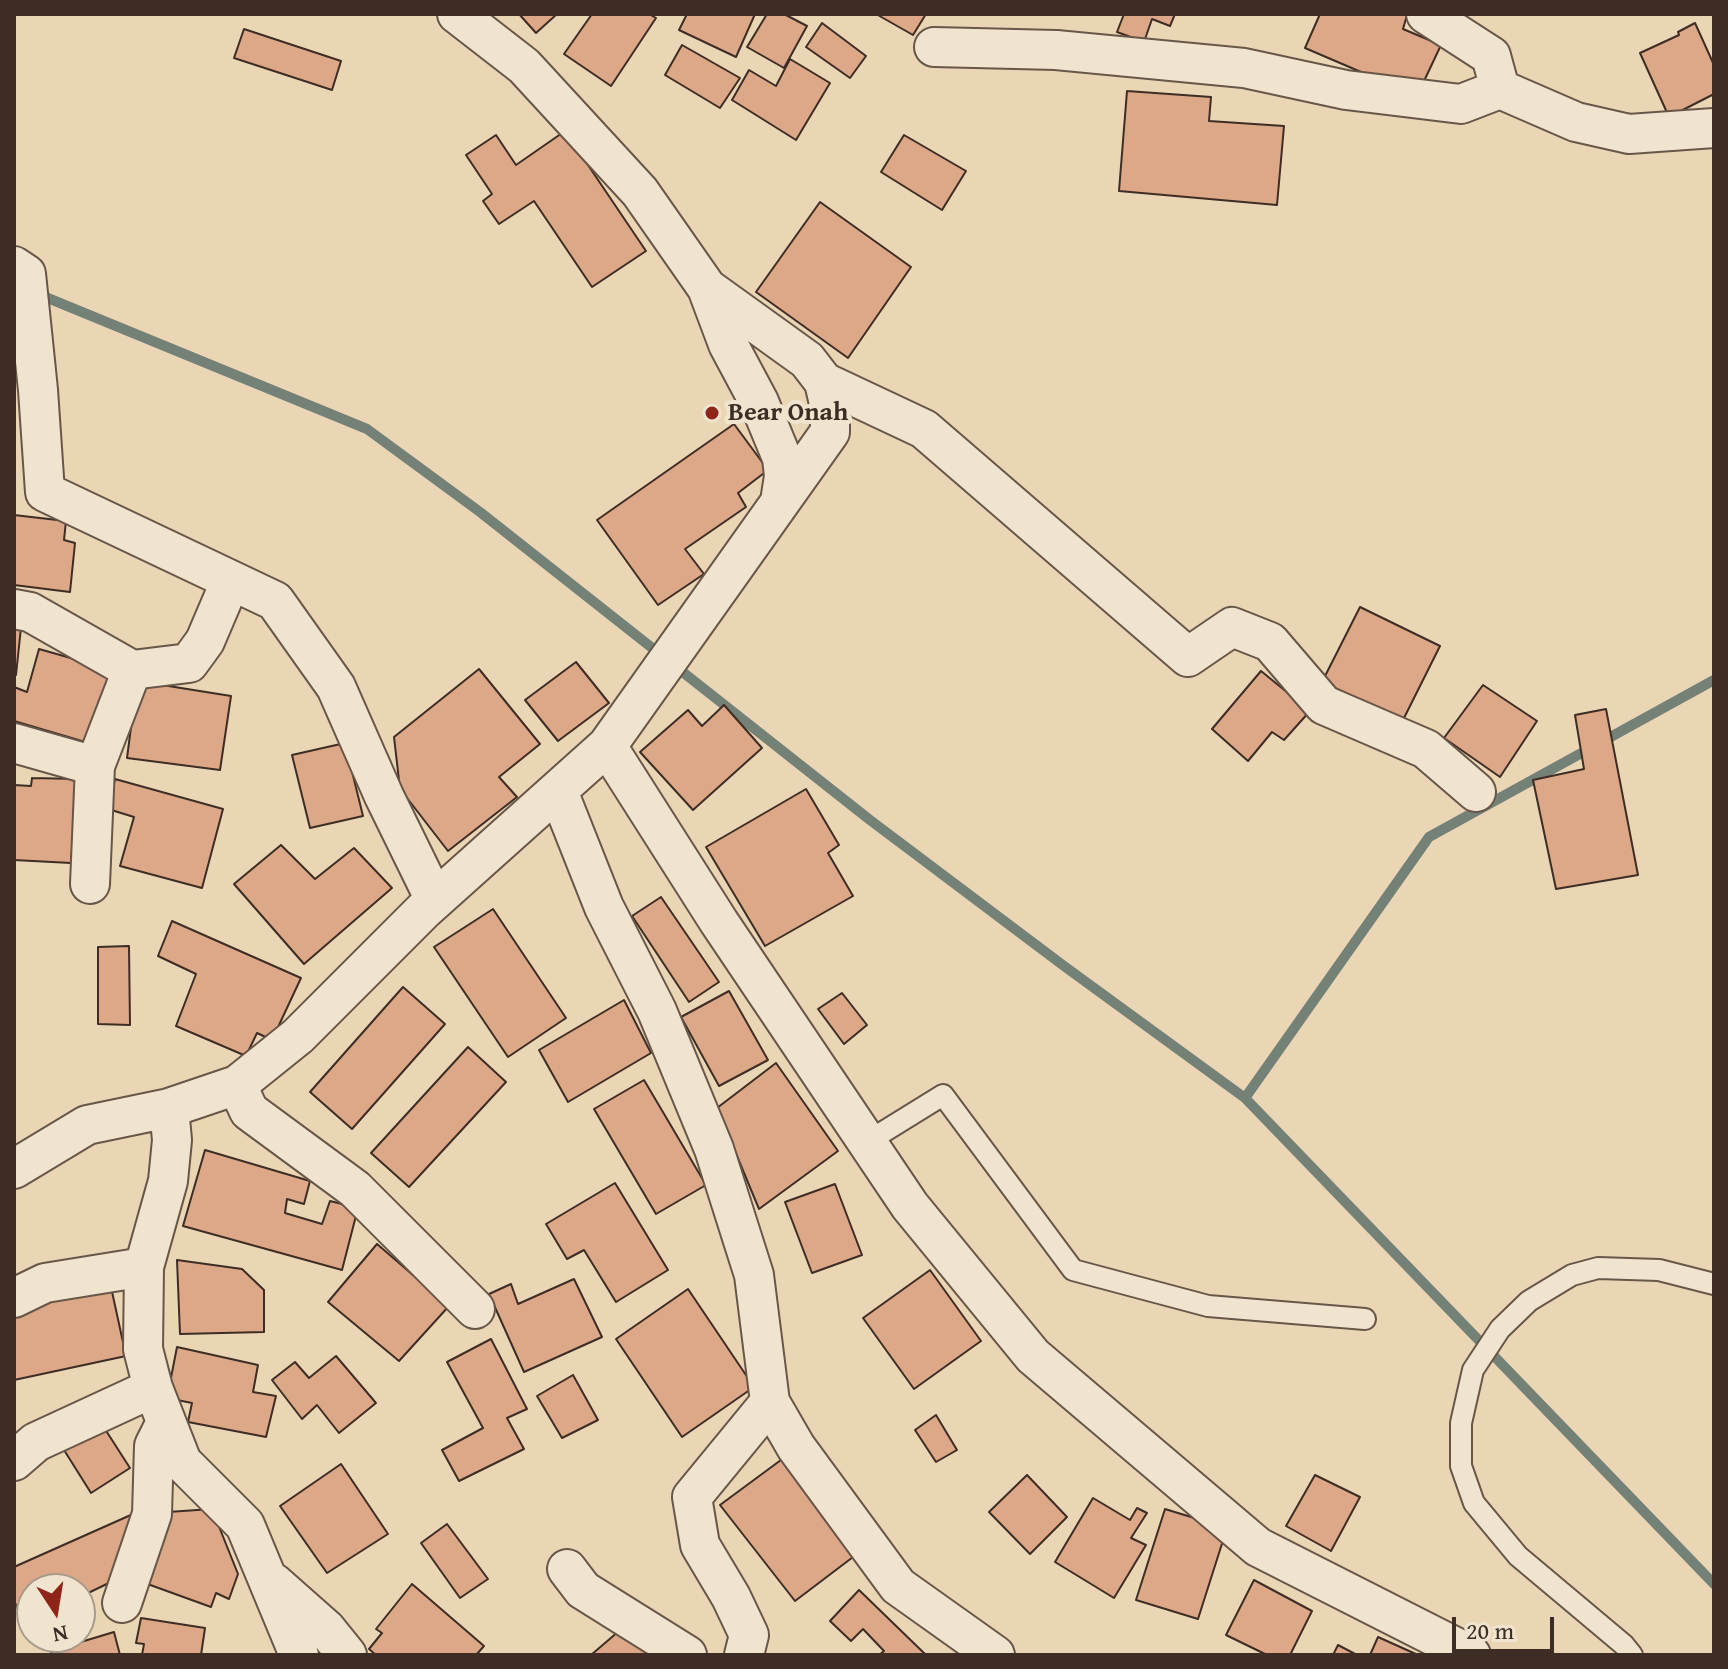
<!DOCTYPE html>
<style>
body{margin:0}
#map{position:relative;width:1728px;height:1669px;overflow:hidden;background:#ead6b5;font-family:"Gentium Book Plus",serif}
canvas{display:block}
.frame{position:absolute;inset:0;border:16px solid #3d2d25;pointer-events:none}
.north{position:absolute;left:16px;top:1573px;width:80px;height:80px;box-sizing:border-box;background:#f1e4cf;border:2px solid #a99b8b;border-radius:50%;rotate:168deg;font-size:22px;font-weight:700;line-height:32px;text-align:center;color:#3d2d25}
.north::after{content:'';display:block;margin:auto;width:28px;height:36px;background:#8f2418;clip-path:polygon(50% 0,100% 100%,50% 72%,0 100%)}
.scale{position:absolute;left:1452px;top:1617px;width:102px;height:36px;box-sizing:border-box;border:4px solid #3d2d25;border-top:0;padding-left:10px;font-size:24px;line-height:28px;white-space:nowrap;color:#3d2d25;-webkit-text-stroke:6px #f1e4cf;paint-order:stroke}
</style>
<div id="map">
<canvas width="1728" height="1669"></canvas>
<div class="frame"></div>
<div class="north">N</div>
<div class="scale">20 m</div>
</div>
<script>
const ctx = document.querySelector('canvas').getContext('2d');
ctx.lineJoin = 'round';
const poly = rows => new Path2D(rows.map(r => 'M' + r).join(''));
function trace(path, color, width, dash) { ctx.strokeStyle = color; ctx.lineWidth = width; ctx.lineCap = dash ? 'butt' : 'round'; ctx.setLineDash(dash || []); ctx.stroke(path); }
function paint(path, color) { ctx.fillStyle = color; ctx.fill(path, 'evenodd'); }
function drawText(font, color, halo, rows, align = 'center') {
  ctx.font = font + ' "Gentium Book Plus",serif'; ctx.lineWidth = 8; ctx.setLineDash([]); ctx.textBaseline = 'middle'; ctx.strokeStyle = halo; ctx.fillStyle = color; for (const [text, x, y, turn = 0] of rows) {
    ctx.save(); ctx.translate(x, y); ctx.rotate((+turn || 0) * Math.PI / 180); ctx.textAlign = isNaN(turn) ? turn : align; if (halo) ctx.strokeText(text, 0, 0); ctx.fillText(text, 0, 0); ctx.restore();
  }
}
trace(poly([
 [38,294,367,429,480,512,870,820,1064,966,1245,1098,1714,1584],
 [1245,1098,1429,837,1714,680]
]), '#748177', 10);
const building = poly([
 [519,14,557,14,536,33,519,14],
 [592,14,649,14,656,18,611,86,564,54,592,14],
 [687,14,755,14,736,57,679,30,687,14],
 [767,14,784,14,807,26,784,68,747,47,767,14],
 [876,14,926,14,913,35,876,14],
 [1124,14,1175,14,1170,26,1152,19,1144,42,1117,32,1124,14],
 [1320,14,1407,15,1403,29,1441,45,1417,96,1305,48,1320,14],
 [822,23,866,56,850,78,806,47,822,23],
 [1695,23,1714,65,1714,94,1669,117,1640,53,1679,35,1678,32,1695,23],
 [244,29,341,61,332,90,234,58,244,29],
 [682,45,740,78,720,108,665,75,682,45],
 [790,59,830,83,796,140,732,100,749,70,776,86,790,59],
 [1127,91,1211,97,1209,121,1284,126,1277,205,1119,191,1127,91],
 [565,131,646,251,592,287,534,201,499,224,483,201,492,194,466,155,496,135,516,165,565,131],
 [904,135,966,171,942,210,881,172,904,135],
 [820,202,911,267,848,358,756,292,820,202],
 [734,424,768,470,738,493,746,507,685,549,704,574,658,605,597,520,734,424],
 [14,515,66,521,64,540,75,543,70,592,14,585,14,515],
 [1360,607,1440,646,1403,720,1322,682,1360,607],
 [14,617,22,618,16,675,14,675,14,617],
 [39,649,113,670,92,744,14,721,14,687,27,692,39,649],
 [576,662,609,703,558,741,525,700,576,662],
 [479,669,540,744,499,777,517,797,448,851,400,789,394,737,479,669],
 [1261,671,1310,711,1284,740,1272,732,1248,761,1212,729,1261,671],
 [137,681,231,696,220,770,127,758,137,681],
 [1483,685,1537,721,1500,777,1444,738,1483,685],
 [724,705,762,748,693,810,640,752,688,710,702,726,724,705],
 [1606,709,1638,875,1556,889,1533,780,1584,769,1575,715,1606,709],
 [345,743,363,816,310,828,292,755,345,743],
 [32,778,78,779,71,863,14,860,14,785,31,786,32,778],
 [115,779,223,809,202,888,120,866,134,817,108,809,115,779],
 [806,789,839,845,828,853,853,896,765,946,706,847,806,789],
 [281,845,315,879,354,848,392,888,304,964,234,884,281,845],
 [661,897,719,982,689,1002,632,916,661,897],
 [493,909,566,1018,508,1057,434,947,493,909],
 [172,921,301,978,272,1040,257,1033,246,1056,176,1026,196,974,158,956,172,921],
 [129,946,130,1025,98,1024,98,947,129,946],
 [403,987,445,1024,352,1129,310,1092,403,987],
 [729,991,768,1060,719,1086,681,1017,729,991],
 [842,993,867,1025,844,1044,818,1009,842,993],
 [624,1000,651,1053,568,1102,539,1050,624,1000],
 [468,1047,506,1082,409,1187,371,1153,468,1047],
 [776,1063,838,1151,759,1209,717,1108,776,1063],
 [644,1080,706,1185,656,1214,594,1109,644,1080],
 [205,1150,310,1181,304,1204,287,1199,285,1213,322,1224,330,1201,358,1208,342,1270,183,1226,205,1150],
 [615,1183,668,1270,616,1302,584,1250,567,1259,546,1224,615,1183],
 [835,1184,862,1255,812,1273,785,1202,835,1184],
 [377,1244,449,1306,399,1361,328,1302,377,1244],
 [177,1260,242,1269,264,1290,264,1332,180,1334,177,1260],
 [930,1270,981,1341,914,1389,863,1318,930,1270],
 [574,1279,602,1337,524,1372,489,1294,511,1284,518,1304,574,1279],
 [111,1287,126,1356,14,1380,14,1308,111,1287],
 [688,1289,754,1387,682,1437,616,1339,688,1289],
 [491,1339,527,1409,507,1418,524,1449,459,1481,442,1450,483,1428,447,1362,491,1339],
 [177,1347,258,1365,253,1392,276,1396,266,1437,188,1422,192,1403,167,1398,177,1347],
 [336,1356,376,1403,339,1433,317,1405,302,1419,272,1380,295,1362,309,1378,336,1356],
 [573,1375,598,1420,562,1438,537,1396,573,1375],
 [936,1415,957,1450,936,1462,915,1430,936,1415],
 [103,1426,130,1468,91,1493,64,1450,103,1426],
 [785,1457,857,1554,795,1601,720,1505,785,1457],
 [341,1464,388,1534,327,1573,280,1506,341,1464],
 [1027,1475,1067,1517,1030,1554,989,1512,1027,1475],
 [1315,1475,1360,1497,1331,1551,1286,1526,1315,1475],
 [1093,1498,1130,1520,1137,1508,1147,1513,1131,1538,1146,1545,1114,1598,1055,1562,1093,1498],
 [212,1509,238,1574,229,1599,216,1593,211,1607,142,1582,168,1512,212,1509],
 [1165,1509,1227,1528,1198,1619,1136,1600,1165,1509],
 [133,1514,115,1580,80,1597,80,1589,32,1589,32,1621,25,1624,14,1601,14,1567,133,1514],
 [447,1524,488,1579,460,1598,421,1543,447,1524],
 [1254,1580,1312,1611,1290,1655,1267,1655,1226,1635,1254,1580],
 [412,1584,484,1646,476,1655,376,1655,369,1649,382,1633,376,1629,412,1584],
 [859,1590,926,1655,879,1655,884,1651,863,1629,851,1641,830,1621,859,1590],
 [141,1618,205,1628,201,1655,142,1655,144,1644,136,1643,141,1618],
 [626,1625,651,1655,591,1655,626,1625],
 [114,1632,120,1655,52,1655,51,1651,114,1632],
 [1378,1637,1418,1655,1370,1655,1378,1637],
 [1338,1645,1357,1655,1333,1655,1338,1645]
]);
paint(building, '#dda887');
trace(building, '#3d2d25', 2);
const lane = poly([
 [867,1142,943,1095,1073,1270,1208,1306,1365,1319],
 [1632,1655,1624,1645,1518,1556,1474,1503,1461,1466,1461,1423,1473,1370,1500,1329,1529,1301,1572,1275,1598,1268,1659,1270,1714,1284]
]);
const street = poly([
 [457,14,524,66,640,192,707,288,728,344,759,402,782,458,784,476,780,502],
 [1426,14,1491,56,1500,89,1576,122,1629,134,1714,128],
 [934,47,1056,50,1244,68,1346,90,1461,104,1500,89],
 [14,266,26,274,38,390,45,492,275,601,336,687,384,796,435,900],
 [824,382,924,429,1188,657,1232,627,1270,642,1324,705,1426,749,1476,792],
 [14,609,30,612,132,670,189,663,205,641,231,580],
 [14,743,95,766],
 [607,746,719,922,910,1206,1033,1356,1258,1547,1471,1655],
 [558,791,604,907,657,1011,714,1149,754,1275,770,1402,796,1447,898,1586,995,1655],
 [90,884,95,766,132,670],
 [237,1085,249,1111,355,1189,475,1309],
 [169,1108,172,1140,168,1181,144,1267,143,1349,153,1388,182,1462,245,1525,299,1655],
 [14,1169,87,1125,169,1108,237,1085,298,1036,425,909,607,746,830,432,830,408,824,382,807,360,707,288],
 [14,1298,45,1283,144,1267],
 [14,1461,36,1442,153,1388],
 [567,1569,583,1590,687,1655],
 [274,1583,326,1629,347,1655],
 [122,1603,152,1514,154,1446,166,1422],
 [744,1655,749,1635,731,1597,700,1545,692,1497,770,1402]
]);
trace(lane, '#685749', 24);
trace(street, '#685749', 42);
trace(lane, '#f1e4cf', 20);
trace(street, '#f1e4cf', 38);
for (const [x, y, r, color] of [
 [712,413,8,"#8f2418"]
]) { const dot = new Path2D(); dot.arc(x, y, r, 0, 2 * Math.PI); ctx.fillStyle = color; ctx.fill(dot); trace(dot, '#f1e4cf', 3); }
drawText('bold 26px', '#3d2d25', '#f1e4cf', [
 ["Bear Onah",728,413]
], 'left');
</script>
